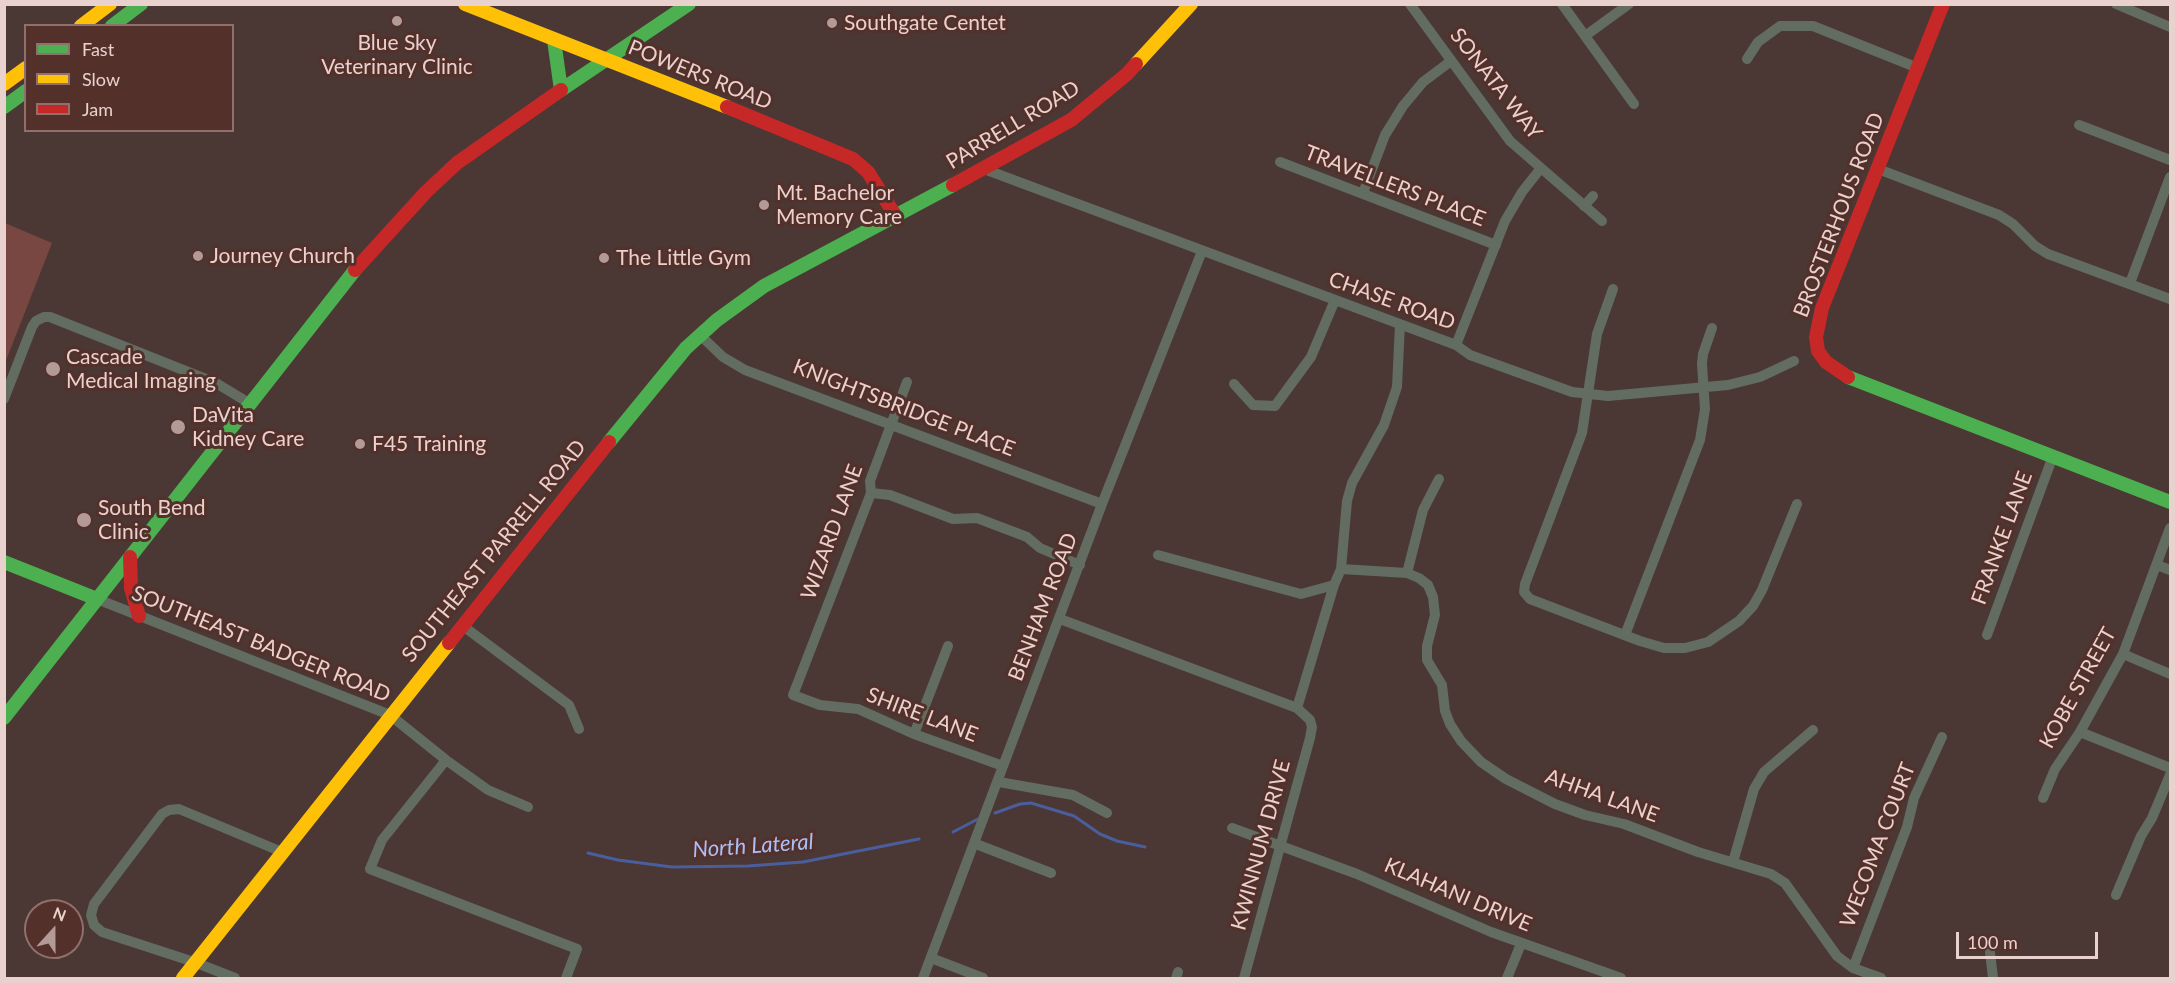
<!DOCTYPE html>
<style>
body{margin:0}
#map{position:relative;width:2175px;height:983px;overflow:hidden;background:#4b3734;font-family:Lato,sans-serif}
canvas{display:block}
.frame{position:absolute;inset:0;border:6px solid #e9d1cd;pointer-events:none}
.legend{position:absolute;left:24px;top:24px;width:210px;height:108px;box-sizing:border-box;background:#54302b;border:2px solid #90706c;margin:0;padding:8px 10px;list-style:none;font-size:18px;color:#e9d1cd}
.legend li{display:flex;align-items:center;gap:12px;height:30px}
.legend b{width:30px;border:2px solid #90706c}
.north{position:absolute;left:24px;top:899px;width:60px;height:60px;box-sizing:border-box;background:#54302b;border:2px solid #90706c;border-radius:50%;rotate:21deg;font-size:16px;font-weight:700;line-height:24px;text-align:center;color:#e9d1cd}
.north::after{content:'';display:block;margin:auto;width:21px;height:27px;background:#b29b97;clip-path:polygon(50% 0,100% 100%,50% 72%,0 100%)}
.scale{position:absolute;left:1956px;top:932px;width:142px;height:27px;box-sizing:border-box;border:3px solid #e9d1cd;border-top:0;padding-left:8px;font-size:18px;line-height:21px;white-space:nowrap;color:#e9d1cd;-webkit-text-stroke:4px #54302b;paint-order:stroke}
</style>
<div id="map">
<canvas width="2175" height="983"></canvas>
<div class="frame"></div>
<ul class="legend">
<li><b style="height:8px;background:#4caf50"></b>Fast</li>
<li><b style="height:8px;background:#ffc107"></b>Slow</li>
<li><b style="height:8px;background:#c62828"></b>Jam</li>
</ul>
<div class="north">N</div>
<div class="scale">100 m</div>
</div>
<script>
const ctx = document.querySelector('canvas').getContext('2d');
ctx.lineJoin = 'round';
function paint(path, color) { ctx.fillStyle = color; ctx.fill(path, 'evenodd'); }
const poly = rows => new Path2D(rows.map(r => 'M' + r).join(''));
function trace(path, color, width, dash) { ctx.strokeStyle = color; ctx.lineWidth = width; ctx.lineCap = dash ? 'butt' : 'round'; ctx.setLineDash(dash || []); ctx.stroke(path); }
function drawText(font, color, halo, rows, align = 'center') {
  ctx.font = font + ' Lato,sans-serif'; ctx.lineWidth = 6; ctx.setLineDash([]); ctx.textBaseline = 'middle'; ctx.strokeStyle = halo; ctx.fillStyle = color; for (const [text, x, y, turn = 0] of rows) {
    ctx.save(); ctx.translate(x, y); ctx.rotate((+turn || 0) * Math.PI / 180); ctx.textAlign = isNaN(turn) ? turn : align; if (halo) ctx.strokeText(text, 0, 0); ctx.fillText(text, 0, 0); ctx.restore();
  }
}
paint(poly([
 [5,223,52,243,5,363]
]), '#784741');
trace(poly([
 [995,813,1020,804,1031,803,1074,816,1100,834,1117,841,1145,847],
 [953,832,978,819],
 [588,853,618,860,672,867,748,866,803,862,919,839]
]), '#4a5e9d', 3);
trace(poly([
 [1410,4,1510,141,1602,221],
 [1562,4,1634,104],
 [2116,4,2170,27],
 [1585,36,1629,4],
 [1747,59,1758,42,1780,26,1813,26,1918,68],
 [2079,125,2170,160],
 [1280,162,1496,245],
 [984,169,1456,345,1470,355,1572,392,1608,396,1728,385,1760,377,1794,361],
 [1878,169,1999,215,2013,224,2035,246,2048,254,2170,299],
 [1363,193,1385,135,1403,106,1423,82,1451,61],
 [1584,206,1593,196],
 [2130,283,2170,177],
 [1613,289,1597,334,1582,433,1525,584,1524,592,1530,599,1640,641,1664,648,1685,648,1708,642,1739,621,1753,606,1762,590,1797,504],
 [700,335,723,357,745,370,1102,504],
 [1456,345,1505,221,1522,192,1541,168],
 [907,382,870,481,871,493,793,695,820,705,858,709,914,734,1003,766],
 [1234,384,1253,405,1275,406,1311,357,1335,300],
 [4,399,32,327,36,321,44,317,50,317,216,383,249,403],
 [871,493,890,495,953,519,977,518,1027,537,1040,548,1080,565],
 [1158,555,1301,594,1334,585],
 [2157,565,2170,570],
 [1341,569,1407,573,1419,578,1428,585,1433,597,1435,615,1427,646,1427,660,1442,685,1445,711,1450,724,1461,741,1481,762,1506,779,1555,804,1585,815,1624,824,1698,852,1771,874,1785,883,1837,956,1853,968,1881,978],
 [1407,573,1423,510,1439,479],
 [97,599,390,715,446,760,488,790,528,807],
 [1060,619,1297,708,1310,720,1312,727,1310,738,1244,978],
 [463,626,569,705,579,729],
 [1625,635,1700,440,1705,409,1702,364,1703,354,1712,328],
 [1987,635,2053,456],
 [2123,654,2170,674],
 [1297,708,1334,585,1341,569,1347,501,1352,483,1384,425,1397,387,1400,324],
 [2080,732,2170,768],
 [914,734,948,646],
 [446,760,382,840,370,869,577,949,566,978],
 [999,782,1073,795,1107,813],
 [2043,798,2055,769,2080,732,2123,654,2170,528],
 [1232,828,1357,874,1491,932,1621,978],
 [976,844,1051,873],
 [1733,862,1754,789,1764,772,1813,730],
 [2116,895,2141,836,2152,818,2170,775],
 [1990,952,1993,978],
 [931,958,983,978],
 [1853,968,1907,827,1914,798,1942,737],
 [235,978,194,962,102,932,94,925,91,915,94,904,162,814,169,810,179,809,282,852],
 [923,978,1102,504,1202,251],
 [1176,978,1178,972],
 [1507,978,1521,944]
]), '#626c60', 10);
trace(poly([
 [112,26,141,4],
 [554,40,561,90],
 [561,90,689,4],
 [4,107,26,91],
 [1848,377,2170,502],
 [609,442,686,348,717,320,764,286,953,185],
 [4,562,97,599],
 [4,718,355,270]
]), '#4caf50', 14);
trace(poly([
 [465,4,727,107],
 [81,26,110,4],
 [1136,64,1191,4],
 [4,84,26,68],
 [183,978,449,643]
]), '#ffc107', 14);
trace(poly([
 [727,107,853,159,868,172,895,215],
 [953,185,1071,120,1127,74,1136,64],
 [355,270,426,192,457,163,561,90],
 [1848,377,1826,362,1818,351,1816,337,1822,308,1943,4],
 [130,557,131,588,139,616],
 [449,643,609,442]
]), '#c62828', 14);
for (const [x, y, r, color] of [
 [397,21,6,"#b29b97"],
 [832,23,6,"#b29b97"],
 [764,205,6,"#b29b97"],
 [198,256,6,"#b29b97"],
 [604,258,6,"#b29b97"],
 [53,369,8,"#b29b97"],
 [178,427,8,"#b29b97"],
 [360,444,6,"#b29b97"],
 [84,520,8,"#b29b97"]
]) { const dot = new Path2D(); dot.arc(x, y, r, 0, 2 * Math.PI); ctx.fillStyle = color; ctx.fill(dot); trace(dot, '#54302b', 2); }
drawText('21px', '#e9d1cd', '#54302b', [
 ["Southgate Centet",844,23],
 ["Blue Sky",397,43,"center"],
 ["Veterinary Clinic",397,67,"center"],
 ["Mt. Bachelor",776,193],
 ["Memory Care",776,217],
 ["Journey Church",210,256],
 ["The Little Gym",616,258],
 ["Cascade",66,357],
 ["Medical Imaging",66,381],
 ["DaVita",192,415],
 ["Kidney Care",192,439],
 ["F45 Training",372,444],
 ["South Bend",98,508],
 ["Clinic",98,532]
], 'left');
drawText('21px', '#e9d1cd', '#54302b', [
 ["POWERS ROAD",700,75,22],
 ["SONATA WAY",1496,84,52],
 ["PARRELL ROAD",1013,125,-31],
 ["TRAVELLERS PLACE",1395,186,21],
 ["BROSTERHOUS ROAD",1839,215,-69],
 ["CHASE ROAD",1392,301,20],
 ["KNIGHTSBRIDGE PLACE",904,408,21],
 ["WIZARD LANE",832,532,-70],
 ["FRANKE LANE",2002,538,-70],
 ["SOUTHEAST PARRELL ROAD",494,551,-51],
 ["BENHAM ROAD",1043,607,-69],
 ["SOUTHEAST BADGER ROAD",261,644,22],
 ["KOBE STREET",2078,688,-61],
 ["SHIRE LANE",922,715,21],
 ["AHHA LANE",1602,796,20],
 ["KWINNUM DRIVE",1261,845,-75],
 ["WECOMA COURT",1878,845,-69],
 ["KLAHANI DRIVE",1458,895,23]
]);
drawText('italic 22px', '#a8bff8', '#54302b', [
 ["North Lateral",753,846,-4]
]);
</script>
